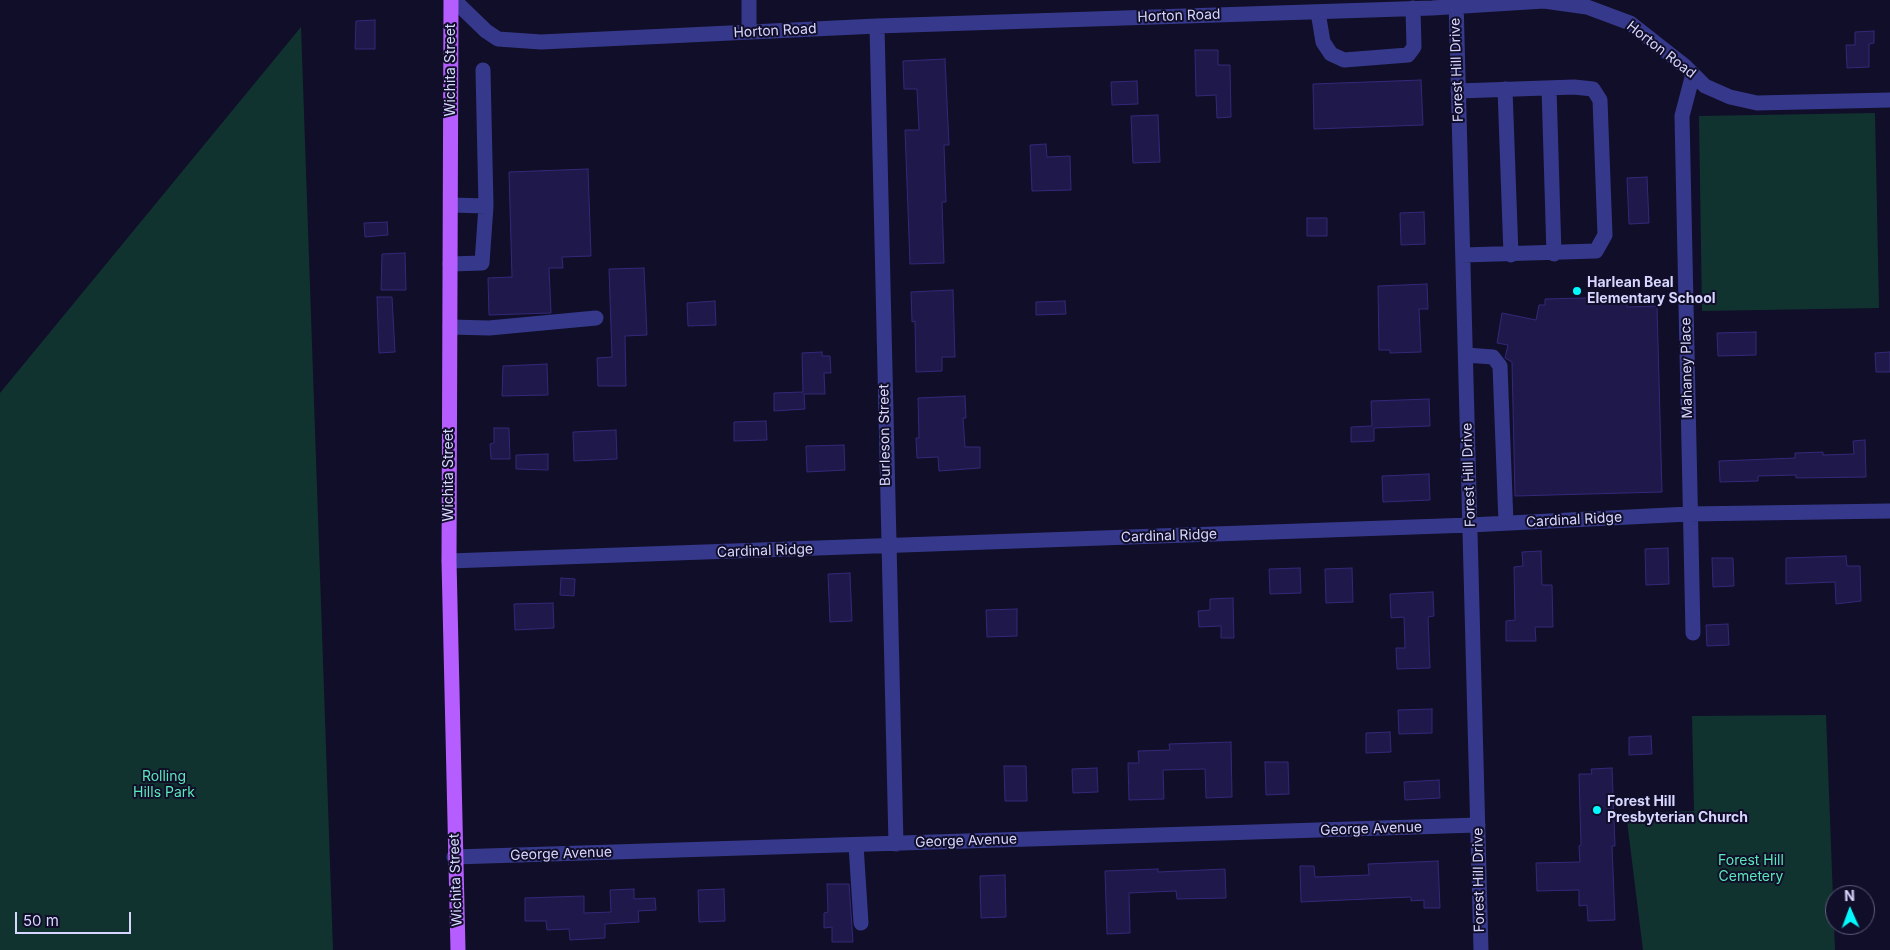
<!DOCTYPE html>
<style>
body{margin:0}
#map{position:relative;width:1890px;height:950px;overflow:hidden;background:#110e29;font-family:Inter,sans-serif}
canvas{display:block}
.north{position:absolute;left:1825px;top:885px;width:50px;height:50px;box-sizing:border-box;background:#110e29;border:1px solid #605e7f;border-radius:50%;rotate:358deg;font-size:14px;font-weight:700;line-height:20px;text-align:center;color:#d7d6ff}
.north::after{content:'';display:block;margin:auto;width:18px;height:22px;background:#02faff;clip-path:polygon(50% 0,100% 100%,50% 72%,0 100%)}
.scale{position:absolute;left:15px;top:912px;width:116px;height:22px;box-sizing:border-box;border:2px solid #d7d6ff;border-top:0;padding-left:6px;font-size:15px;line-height:18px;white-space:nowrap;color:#d7d6ff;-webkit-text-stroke:4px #110e29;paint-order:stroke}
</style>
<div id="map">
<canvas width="1890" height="950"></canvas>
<div class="north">N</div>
<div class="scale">50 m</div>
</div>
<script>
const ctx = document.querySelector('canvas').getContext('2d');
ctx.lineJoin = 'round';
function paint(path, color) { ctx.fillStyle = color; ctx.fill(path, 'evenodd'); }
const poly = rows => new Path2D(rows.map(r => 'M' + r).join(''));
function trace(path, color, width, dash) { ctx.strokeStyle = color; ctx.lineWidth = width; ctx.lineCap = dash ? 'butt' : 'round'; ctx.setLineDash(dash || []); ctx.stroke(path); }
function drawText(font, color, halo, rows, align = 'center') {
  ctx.font = font + ' Inter,sans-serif'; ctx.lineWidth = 4; ctx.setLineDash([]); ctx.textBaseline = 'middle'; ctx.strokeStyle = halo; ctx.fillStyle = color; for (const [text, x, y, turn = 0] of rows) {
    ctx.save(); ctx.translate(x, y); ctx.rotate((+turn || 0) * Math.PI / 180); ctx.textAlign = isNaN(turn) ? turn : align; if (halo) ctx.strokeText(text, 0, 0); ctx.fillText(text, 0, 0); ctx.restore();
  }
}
paint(poly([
 [301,27,333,950,0,950,0,393],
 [1875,113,1879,308,1702,311,1699,116],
 [1826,715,1835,950,1643,950,1626,813,1694,811,1692,716]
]), '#11332f');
const building = poly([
 [375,20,375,49,355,49,356,21,375,20],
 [1874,31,1874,43,1869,44,1869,67,1847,68,1846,45,1855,45,1855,32,1874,31],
 [1195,50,1218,50,1218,65,1230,65,1231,117,1217,118,1216,95,1196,96,1195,50],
 [945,59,949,145,944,145,946,202,942,202,944,263,910,264,905,130,919,130,917,89,904,89,903,61,945,59],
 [1421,80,1423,125,1314,129,1313,84,1421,80],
 [1137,81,1138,104,1112,105,1111,82,1137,81],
 [1158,115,1160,162,1133,163,1131,116,1158,115],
 [1046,144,1047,157,1070,156,1071,190,1032,191,1030,145,1046,144],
 [588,169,591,256,562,257,563,268,549,268,551,313,489,315,488,278,512,277,509,172,588,169],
 [1647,177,1649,223,1629,224,1627,178,1647,177],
 [1424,212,1425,244,1401,245,1400,213,1424,212],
 [1307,218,1327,218,1327,236,1307,236,1307,218],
 [387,222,388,235,365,237,364,223,387,222],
 [405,253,406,290,381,290,382,254,405,253],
 [644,268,647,335,625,336,626,386,598,386,597,358,612,357,609,269,644,268],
 [1427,284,1428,309,1419,309,1421,352,1390,353,1390,350,1379,350,1378,286,1427,284],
 [953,290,955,357,942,357,942,371,916,372,915,321,912,322,911,292,953,290],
 [377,297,392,297,395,352,379,353,377,297],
 [1627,297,1627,307,1657,306,1662,492,1515,496,1512,362,1505,358,1508,345,1497,343,1502,313,1536,320,1539,305,1545,305,1545,299,1627,297],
 [715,301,716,325,688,326,687,303,715,301],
 [1065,301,1066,314,1036,315,1036,302,1065,301],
 [1756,332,1756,355,1718,356,1717,333,1756,332],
 [822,352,822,356,830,356,831,373,824,373,825,394,804,394,805,409,774,411,774,393,803,392,802,353,822,352],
 [1890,352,1890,372,1876,372,1875,353,1890,352],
 [547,364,548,395,502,396,503,366,547,364],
 [965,396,966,418,963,418,965,447,980,447,980,468,939,471,938,457,917,458,916,438,919,438,918,398,965,396],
 [1429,399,1430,426,1374,428,1374,441,1351,442,1351,427,1372,426,1371,401,1429,399],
 [766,421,767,440,734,441,734,422,766,421],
 [494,428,509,428,510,459,491,459,490,444,494,443,494,428],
 [616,430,617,459,574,461,573,432,616,430],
 [1865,440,1866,477,1796,478,1796,475,1758,476,1758,481,1720,482,1719,461,1795,458,1795,453,1823,452,1823,455,1854,454,1853,441,1865,440],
 [844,445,845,470,807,472,806,446,844,445],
 [548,454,548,470,516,469,516,455,548,454],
 [1429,474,1430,500,1383,502,1382,476,1429,474],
 [1668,548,1669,584,1646,585,1645,549,1668,548],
 [1541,551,1542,585,1552,585,1553,627,1535,627,1536,641,1506,641,1506,621,1515,620,1514,567,1523,566,1522,552,1541,551],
 [1846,556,1847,566,1860,566,1861,601,1836,604,1835,582,1786,584,1786,558,1846,556],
 [1712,558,1733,558,1734,586,1713,587,1712,558],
 [1300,568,1301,593,1270,594,1269,569,1300,568],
 [1352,568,1353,602,1326,603,1325,569,1352,568],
 [850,573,852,621,830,622,828,574,850,573],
 [561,578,575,579,574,596,560,595,561,578],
 [1433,592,1434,616,1428,617,1430,668,1397,669,1396,648,1405,648,1404,617,1391,618,1390,594,1433,592],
 [1233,598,1234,638,1221,638,1221,626,1199,627,1198,611,1210,610,1210,599,1233,598],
 [553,603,554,628,515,630,514,604,553,603],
 [1017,609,1017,636,987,637,986,610,1017,609],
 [1728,624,1729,645,1707,646,1706,625,1728,624],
 [1432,709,1432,733,1399,734,1398,710,1432,709],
 [1390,732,1391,752,1366,753,1366,733,1390,732],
 [1651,736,1652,754,1629,755,1629,737,1651,736],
 [1231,742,1232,797,1206,798,1205,769,1163,770,1164,799,1129,800,1128,763,1139,763,1138,751,1170,750,1169,744,1231,742],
 [1265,762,1288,762,1289,794,1266,795,1265,762],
 [1004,766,1026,766,1027,801,1005,801,1004,766],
 [1097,768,1098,792,1073,793,1072,769,1097,768],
 [1612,768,1615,846,1612,846,1615,920,1588,921,1587,905,1579,906,1579,890,1537,891,1536,863,1580,862,1579,846,1581,845,1579,774,1592,774,1591,769,1612,768],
 [1439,780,1440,798,1405,800,1404,782,1439,780],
 [1438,861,1440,908,1424,908,1424,900,1411,901,1411,897,1301,902,1300,866,1314,866,1315,877,1343,876,1369,875,1368,864,1438,861],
 [1158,869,1158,872,1225,869,1226,898,1177,899,1176,891,1129,893,1130,933,1107,934,1105,871,1158,869],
 [1005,875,1006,917,981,918,980,876,1005,875],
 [827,884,849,884,853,942,832,942,832,927,824,928,824,913,828,912,827,884],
 [634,889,634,899,655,898,656,910,638,911,639,922,605,924,605,938,570,940,569,929,547,930,546,921,525,921,525,898,584,896,584,913,611,912,610,890,634,889],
 [724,889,725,921,699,922,698,890,724,889]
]);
paint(building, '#1f194b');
trace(building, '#322979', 1);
trace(poly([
 [454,0,486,31,498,39,541,42,877,26,1432,8,1544,1,1587,7,1630,23,1686,67,1705,86,1730,97,1757,103,1890,100],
 [1456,0,1481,950],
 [1318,12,1323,42,1331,54,1344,60,1408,55,1414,47,1413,8],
 [877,26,896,844],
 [749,32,749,0],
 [1549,88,1554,254],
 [1505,89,1511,255],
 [1458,91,1574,87,1593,89,1600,100,1605,235,1596,251,1463,255],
 [451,205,486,206,483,70],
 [450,264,482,263,486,206],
 [450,327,489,328,596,318],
 [1466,355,1493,357,1500,366,1506,523],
 [449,561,1470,525,1689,514,1890,511],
 [1693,633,1682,116,1693,74],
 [856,845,861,923],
 [454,857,1478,825]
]), '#36398b', 15);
trace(poly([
 [451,0,449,561,458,950]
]), '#b55dff', 15);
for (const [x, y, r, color] of [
 [1577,291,5,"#02faff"],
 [1597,810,5,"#02faff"]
]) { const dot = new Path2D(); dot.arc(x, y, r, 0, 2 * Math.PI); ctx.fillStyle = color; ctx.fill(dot); trace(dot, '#110e29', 2); }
drawText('14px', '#d7d6ff', '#110e29', [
 ["Horton Road",1179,16,-2],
 ["Horton Road",775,31,-3],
 ["Horton Road",1661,50,38],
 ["Wichita Street",451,70,-90],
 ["Forest Hill Drive",1457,70,-92],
 ["Mahaney Place",1687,368,-91],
 ["Burleson Street",885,435,-91],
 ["Wichita Street",449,475,-90],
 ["Forest Hill Drive",1469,475,-92],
 ["Cardinal Ridge",1574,520,-3],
 ["Cardinal Ridge",1169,536,-2],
 ["Cardinal Ridge",765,551,-2],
 ["George Avenue",1371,829,-2],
 ["George Avenue",966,841,-2],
 ["George Avenue",561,854,-2],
 ["Wichita Street",456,880,-92],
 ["Forest Hill Drive",1479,880,-91]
]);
drawText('bold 14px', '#d7d6ff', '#110e29', [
 ["Harlean Beal",1587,283],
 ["Elementary School",1587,299],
 ["Forest Hill",1607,802],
 ["Presbyterian Church",1607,818]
], 'left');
drawText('14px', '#59e8b9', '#110e29', [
 ["Rolling",164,777],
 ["Hills Park",164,793],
 ["Forest Hill",1751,861],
 ["Cemetery",1751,877]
]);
</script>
